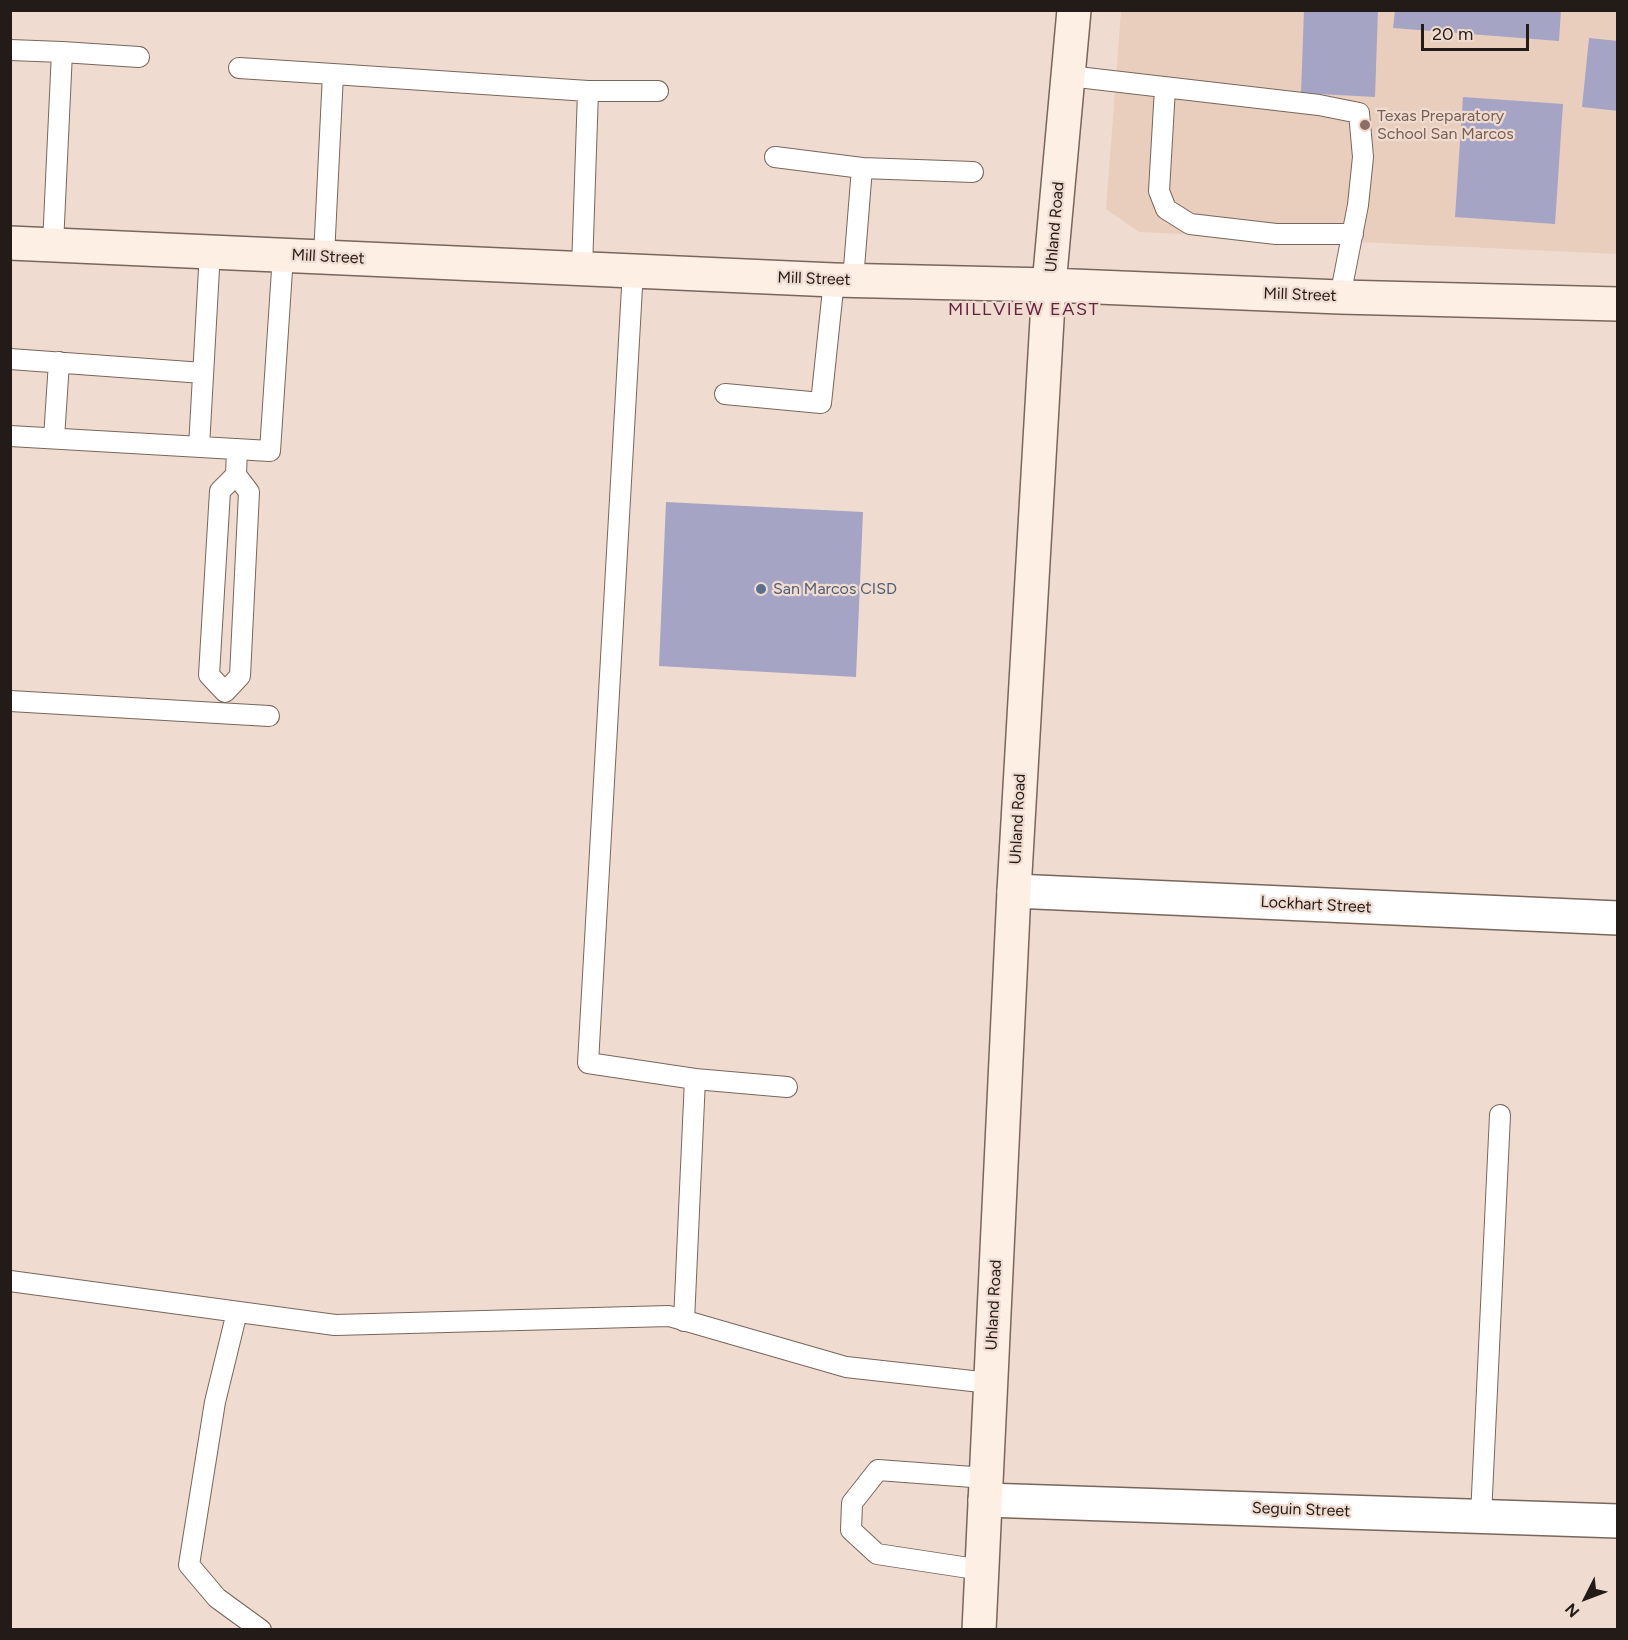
<!DOCTYPE html>
<style>
body{margin:0}
#map{position:relative;width:1628px;height:1640px;overflow:hidden;background:#f0dbd0;font-family:Figtree,sans-serif}
canvas{display:block}
.frame{position:absolute;inset:0;border:12px solid #231b17;pointer-events:none}
.north{position:absolute;left:1556px;top:1568px;width:60px;height:60px;-webkit-text-stroke:4px #f0dbd0;paint-order:stroke;rotate:228deg;font-size:16px;font-weight:700;line-height:24px;text-align:center;color:#231b17}
.north::after{content:'';display:block;margin:auto;width:21px;height:27px;background:#231b17;clip-path:polygon(50% 0,100% 100%,50% 72%,0 100%)}
.scale{position:absolute;left:1421px;top:24px;width:108px;height:27px;box-sizing:border-box;border:3px solid #231b17;border-top:0;padding-left:8px;font-size:18px;line-height:21px;white-space:nowrap;color:#231b17;-webkit-text-stroke:4px #f0dbd0;paint-order:stroke}
</style>
<div id="map">
<canvas width="1628" height="1640"></canvas>
<div class="frame"></div>
<div class="north">N</div>
<div class="scale">20 m</div>
</div>
<script>
const ctx = document.querySelector('canvas').getContext('2d');
ctx.lineJoin = 'round';
function paint(path, color) { ctx.fillStyle = color; ctx.fill(path, 'evenodd'); }
const poly = rows => new Path2D(rows.map(r => 'M' + r).join(''));
function trace(path, color, width, dash) { ctx.strokeStyle = color; ctx.lineWidth = width; ctx.lineCap = dash ? 'butt' : 'round'; ctx.setLineDash(dash || []); ctx.stroke(path); }
function drawText(font, color, halo, rows, align = 'center') {
  ctx.font = font + ' Figtree,sans-serif'; ctx.lineWidth = 4.5; ctx.setLineDash([]); ctx.textBaseline = 'middle'; ctx.strokeStyle = halo; ctx.fillStyle = color; for (const [text, x, y, turn = 0] of rows) {
    ctx.save(); ctx.translate(x, y); ctx.rotate((+turn || 0) * Math.PI / 180); ctx.textAlign = isNaN(turn) ? turn : align; if (halo) ctx.strokeText(text, 0, 0); ctx.fillText(text, 0, 0); ctx.restore();
  }
}
paint(poly([
 [1121,11,1617,11,1617,254,1139,232,1106,209]
]), '#e9cebe');
paint(poly([
 [1304,10,1378,10,1375,97,1301,93],
 [1395,10,1561,10,1559,41,1393,28],
 [1589,38,1618,41,1618,111,1582,107],
 [1463,97,1563,104,1555,224,1455,217],
 [666,502,863,512,856,677,659,666]
]), '#a5a4c5');
const lane = poly([
 [10,50,62,52,53,244],
 [62,52,139,57],
 [239,68,333,74],
 [1069,76,1319,105,1359,113,1363,157,1358,205,1340,297],
 [1165,88,1159,191,1166,209,1190,224,1276,234,1353,234],
 [775,157,862,168,853,280],
 [862,168,973,172],
 [324,256,333,74,588,91,658,91],
 [582,268,588,91],
 [633,270,588,1063,695,1079,684,1321],
 [10,359,203,373],
 [725,394,821,403,834,280],
 [10,436,270,451,283,255],
 [54,438,59,362],
 [199,447,210,251],
 [236,475,220,491,209,675,225,692,240,676,249,492,236,475,237,449],
 [10,701,269,716],
 [695,1079,787,1087],
 [10,1281,335,1325,669,1316,846,1367,990,1383],
 [237,1312,215,1402,189,1565,217,1598,261,1630],
 [1481,1516,1500,1115],
 [982,1570,877,1554,851,1530,852,1503,878,1470,986,1478]
]);
const street = poly([
 [1014,891,1618,918],
 [985,1500,1618,1521]
]);
const secondary = poly([
 [10,243,834,280,1049,285,1340,297,1618,304],
 [979,1630,1014,891,1049,285,1074,10]
]);
trace(lane, '#78665c', 22);
trace(street, '#78665c', 36);
trace(secondary, '#78665c', 36);
trace(lane, '#fff', 20);
trace(street, '#fff', 33);
trace(secondary, '#feefe5', 33);
for (const [x, y, r, color] of [
 [1365,125,6,"#8d6e63"],
 [761,589,6,"#5c6f8a"]
]) { const dot = new Path2D(); dot.arc(x, y, r, 0, 2 * Math.PI); ctx.fillStyle = color; ctx.fill(dot); trace(dot, '#f0dbd0', 2); }
drawText('16px', '#785e54', '#f0dbd0', [
 ["Texas Preparatory",1377,116],
 ["School San Marcos",1377,134]
], 'left');
drawText('16px', '#231b17', '#f0dbd0', [
 ["Uhland Road",1055,227,-85],
 ["Mill Street",328,257,3],
 ["Mill Street",814,279,2],
 ["Mill Street",1300,295,2],
 ["Uhland Road",1018,819,-87],
 ["Lockhart Street",1316,905,3],
 ["Uhland Road",994,1305,-87],
 ["Seguin Street",1301,1510,2]
]);
drawText('16px', '#4e5e75', '#f0dbd0', [
 ["San Marcos CISD",773,589]
], 'left');
ctx.letterSpacing = '1.5px';
drawText('18px', '#632240', '#f0dbd0', [
 ["MILLVIEW EAST",1024,310]
]);
ctx.letterSpacing = '0px';
</script>
